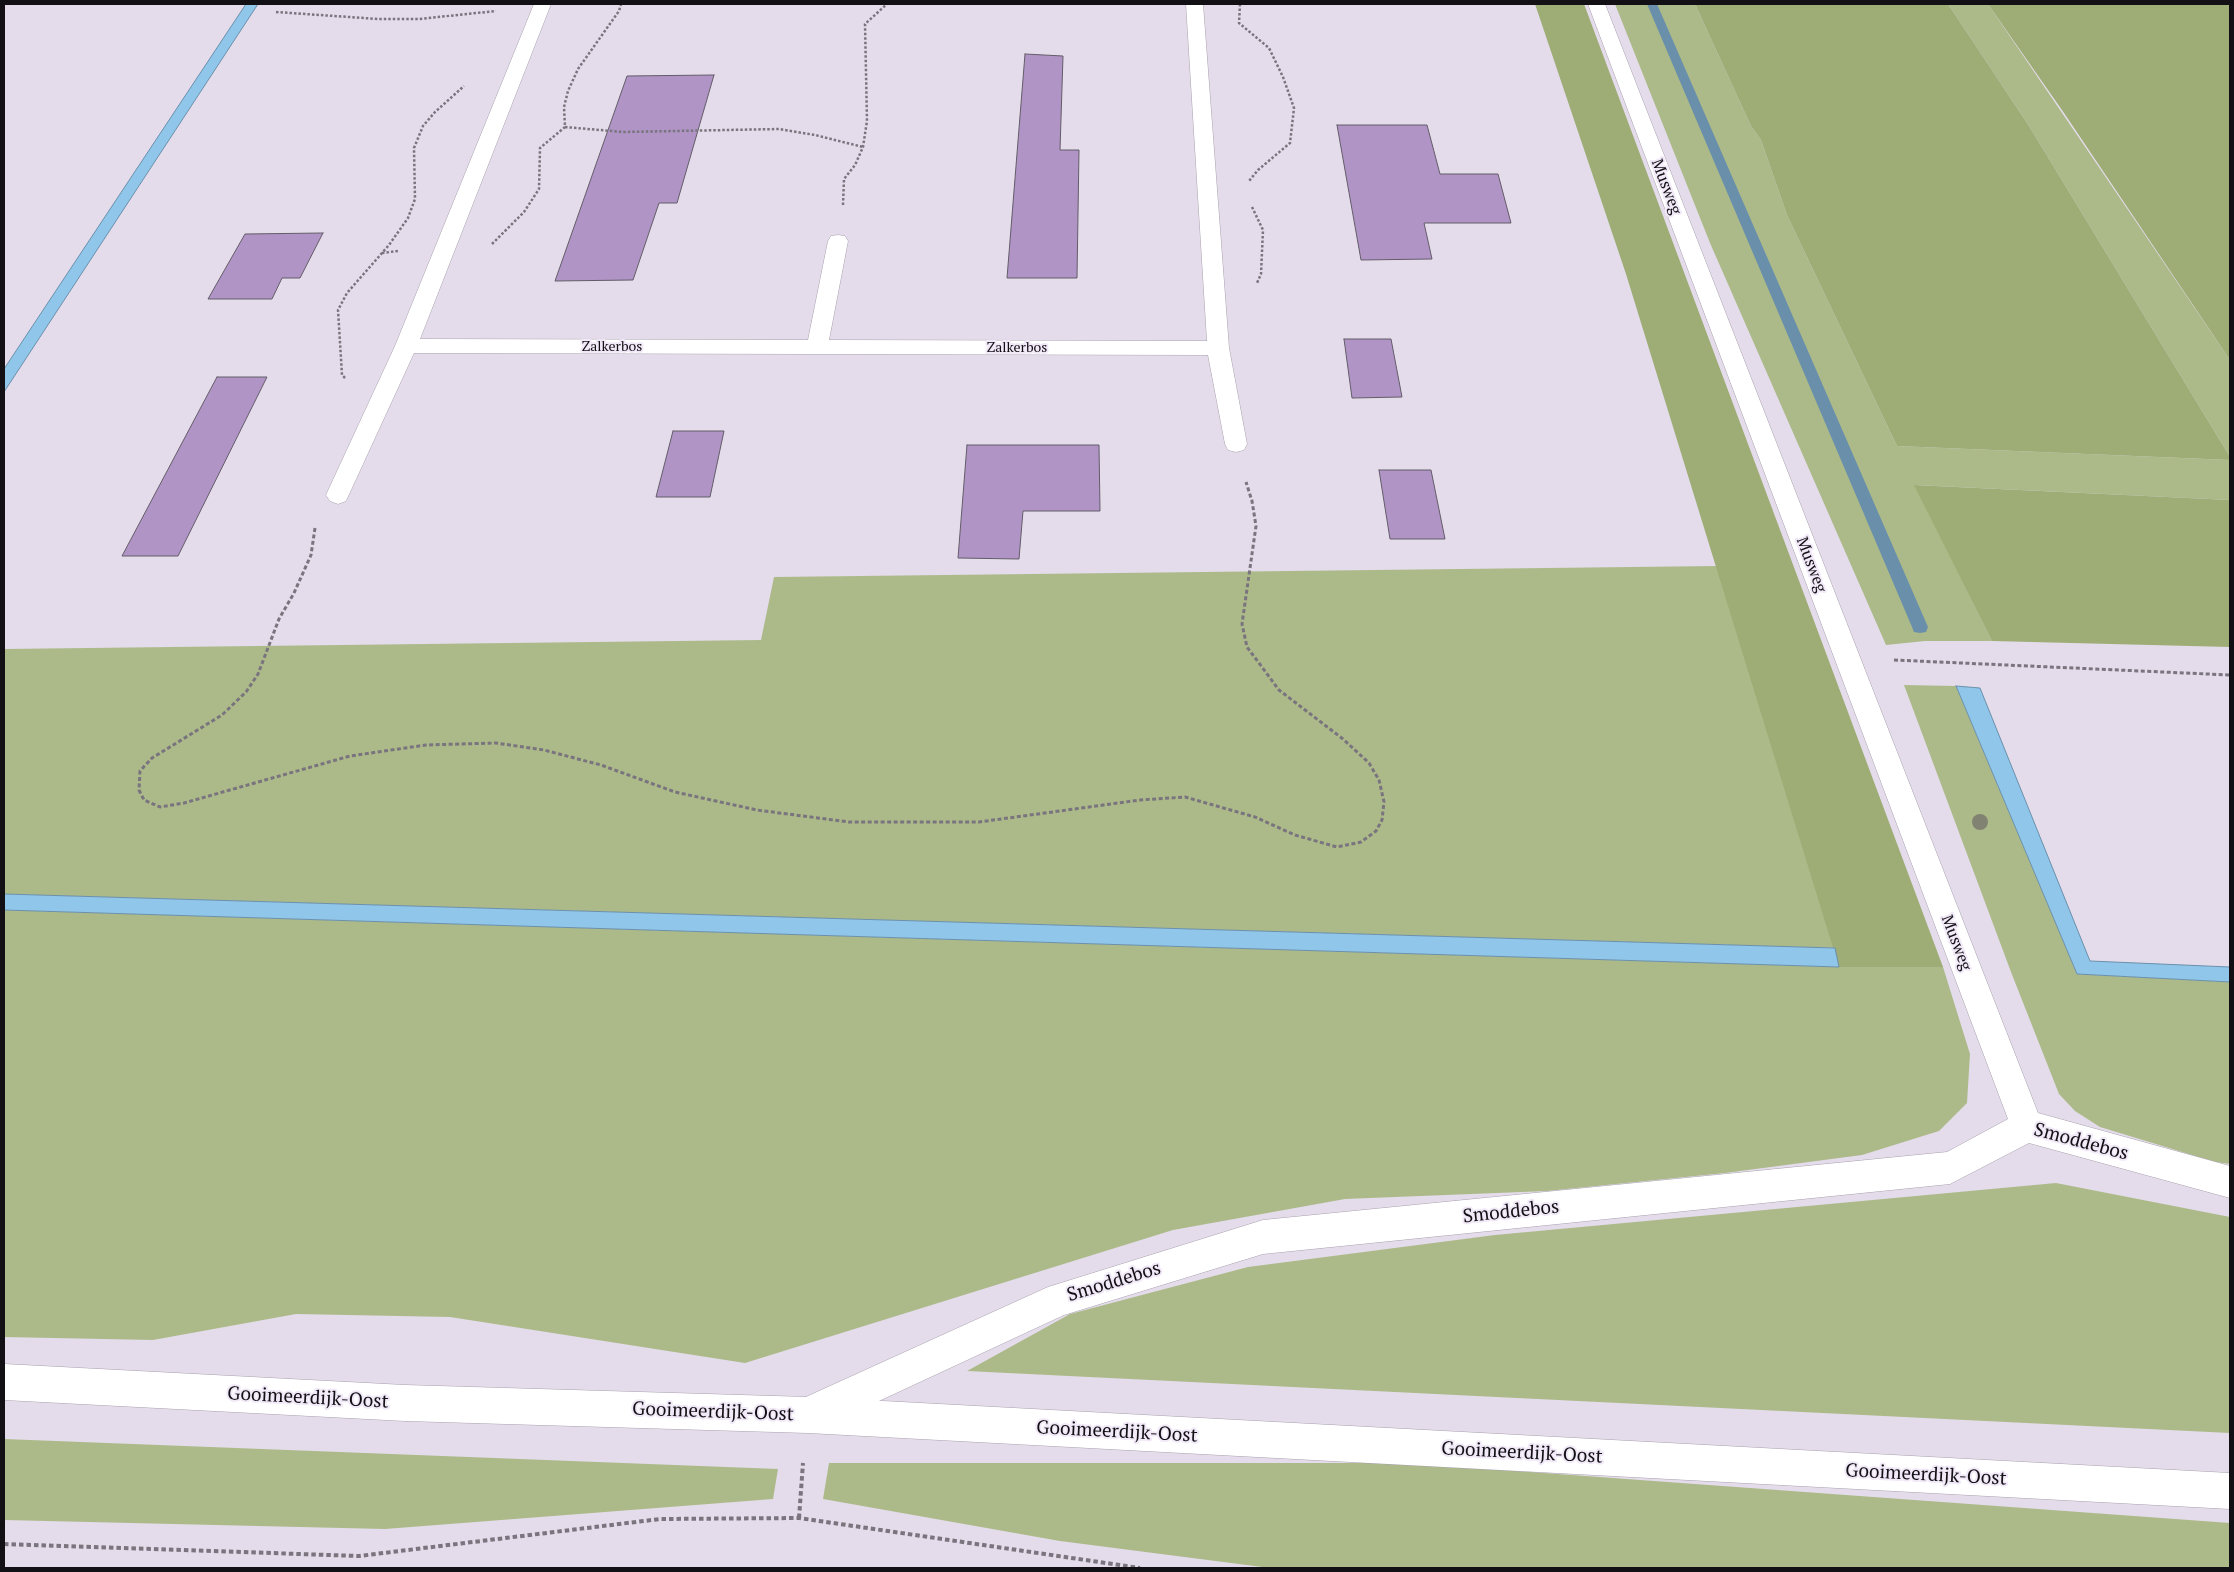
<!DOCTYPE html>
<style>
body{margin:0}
#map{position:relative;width:2234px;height:1572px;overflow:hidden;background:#e4dcea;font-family:"PT Serif",serif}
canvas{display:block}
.frame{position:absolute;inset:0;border:5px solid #121014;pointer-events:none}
</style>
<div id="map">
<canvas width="2234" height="1572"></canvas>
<div class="frame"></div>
</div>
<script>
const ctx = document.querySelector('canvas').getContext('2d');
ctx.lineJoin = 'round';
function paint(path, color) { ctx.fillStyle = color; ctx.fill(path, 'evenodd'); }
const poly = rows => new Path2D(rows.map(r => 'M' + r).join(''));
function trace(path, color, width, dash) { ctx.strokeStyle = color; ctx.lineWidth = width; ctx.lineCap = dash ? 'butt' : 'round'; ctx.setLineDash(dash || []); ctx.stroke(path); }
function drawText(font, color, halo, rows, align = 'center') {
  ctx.font = font + ' "PT Serif",serif'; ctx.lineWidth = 4; ctx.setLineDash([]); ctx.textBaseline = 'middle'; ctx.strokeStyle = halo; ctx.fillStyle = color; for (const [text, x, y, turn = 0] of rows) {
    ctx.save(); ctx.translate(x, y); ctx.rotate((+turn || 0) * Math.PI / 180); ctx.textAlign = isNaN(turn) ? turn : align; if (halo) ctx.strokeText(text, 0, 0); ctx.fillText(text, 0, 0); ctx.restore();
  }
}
paint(poly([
 [1615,4,1695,4,1751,126,1761,140,1787,215,1897,446,2230,460,2230,500,1915,485,1992,641,1925,641,1886,645,1710,243],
 [1948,4,1988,4,2230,360,2230,457,2029,126],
 [1717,566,1835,948,4,894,4,649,761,640,774,577],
 [1904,685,1956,686,2077,974,2230,982,2230,1164,2215,1162,2100,1127,2075,1111,2059,1094,2011,972],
 [4,910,1839,967,1943,967,1970,1054,1967,1103,1939,1131,1862,1155,1725,1173,1547,1191,1345,1199,1173,1230,745,1363,450,1317,296,1314,153,1340,4,1337],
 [2056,1183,2230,1217,2230,1433,967,1371,1070,1314,1248,1267,1495,1235],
 [4,1439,778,1469,773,1499,385,1529,4,1520],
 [829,1463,1407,1463,2230,1523,2230,1568,1270,1568,1060,1541,823,1499]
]), '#acba8a');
paint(poly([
 [1535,4,1584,4,1943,967,1839,967,1626,274],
 [1695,4,1948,4,2029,126,2230,457,2230,460,1897,446,1787,215,1761,140,1751,126],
 [1988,4,2230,4,2230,360,2064,113],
 [1914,485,2230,500,2230,647,1992,641]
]), '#9ead76');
const water = poly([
 [246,4,258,4,4,392,4,369,246,4],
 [1956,686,1980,688,2090,961,2230,967,2230,982,2077,974,1956,686],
 [4,894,1835,948,1839,967,4,910,4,894]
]);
paint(water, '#8fc6ea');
trace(water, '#6a8faa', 1);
paint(poly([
 [1647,4,1657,4,1928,627,1926,632,1920,633,1914,632,1912,627,1647,4]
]), '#6a8faa');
const building = poly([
 [1025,54,1063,56,1060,150,1079,150,1077,278,1007,278,1025,54],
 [714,75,677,203,659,203,633,280,555,281,627,76,714,75],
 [1337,125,1427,125,1440,174,1498,174,1511,223,1424,223,1432,259,1361,260,1337,125],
 [323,233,300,278,282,278,272,299,208,299,245,234,323,233],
 [1344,339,1391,339,1402,397,1352,398,1344,339],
 [217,377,267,377,178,556,122,556,217,377],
 [673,431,724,431,710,497,656,497,673,431],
 [967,445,1099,445,1100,511,1023,511,1019,559,958,558,967,445],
 [1379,470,1431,470,1445,539,1390,539,1379,470]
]);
paint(building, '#af94c5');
trace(building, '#635c68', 1);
const minor = poly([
 [534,4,551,4,420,339,808,340,828,241,831,236,838,235,845,236,848,241,829,340,1207,341,1186,4,1203,4,1229,348,1247,444,1244,450,1236,452,1228,450,1225,444,1208,355,414,353,346,501,338,504,330,501,326,495,395,346,534,4],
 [1588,4,1605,4,2038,1113,2230,1166,2230,1198,2029,1143,1950,1184,1263,1254,1064,1315,823,1427,810,1432,797,1427,792,1414,797,1401,1048,1287,1263,1220,1947,1152,2008,1119,1588,4]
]);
const tertiary = poly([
 [4,1364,405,1385,808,1397,2230,1473,2230,1509,808,1433,405,1421,4,1400,4,1364]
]);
trace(minor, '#a8a1ae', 1);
trace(tertiary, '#a8a1ae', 1);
trace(poly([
 [1240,4,1239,23,1269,48,1283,77,1294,108,1290,143,1258,170,1249,181],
 [276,12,378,19,419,19,496,11],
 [565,127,623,132,779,129,815,135,863,147],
 [843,205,844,179,855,165,863,147,867,121,865,24,887,4],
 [1252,207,1263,230,1261,274,1257,283],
 [492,244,524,212,539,189,540,148,565,127,564,107,568,91,578,69,619,11,621,4],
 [382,253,398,251],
 [345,378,342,375,338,310,347,293,389,245,408,218,415,199,414,148,423,126,435,112,464,86]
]), '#79747d', 2.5, [2.5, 2]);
trace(poly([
 [315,528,311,555,294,593,279,619,258,674,246,692,222,715,152,758,140,771,139,790,144,800,160,807,184,803,350,756,426,745,496,743,544,750,601,765,675,792,757,810,849,822,979,822,1140,800,1185,797,1255,817,1295,835,1337,847,1361,842,1376,831,1382,820,1384,802,1379,780,1369,763,1343,739,1279,690,1247,647,1242,624,1256,526,1252,501,1246,482],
 [1894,660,2230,675]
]), '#79747d', 3, [4, 2.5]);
trace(poly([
 [799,1518,803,1463],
 [4,1544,359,1556,660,1519,799,1518,1140,1568]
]), '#79747d', 4, [4.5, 3]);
paint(minor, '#fff');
paint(tertiary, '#fff');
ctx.fillStyle = '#818272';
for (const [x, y] of [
 [1980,822]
]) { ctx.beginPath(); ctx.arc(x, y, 8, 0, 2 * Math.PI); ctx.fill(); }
drawText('14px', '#121014', '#f1e9f8', [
 ["Zalkerbos",612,347],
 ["Zalkerbos",1017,348]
]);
drawText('16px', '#121014', '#f1e9f8', [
 ["Musweg",1666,187,69],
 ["Musweg",1811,565,69],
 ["Musweg",1956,943,69]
]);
drawText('19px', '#121014', '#f1e9f8', [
 ["Smoddebos",2081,1142,15],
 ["Smoddebos",1511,1212,-6],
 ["Smoddebos",1114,1282,-17],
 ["Gooimeerdijk-Oost",308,1398,3],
 ["Gooimeerdijk-Oost",713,1412,2],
 ["Gooimeerdijk-Oost",1117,1432,3],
 ["Gooimeerdijk-Oost",1522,1453,3],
 ["Gooimeerdijk-Oost",1926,1475,3]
]);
</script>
